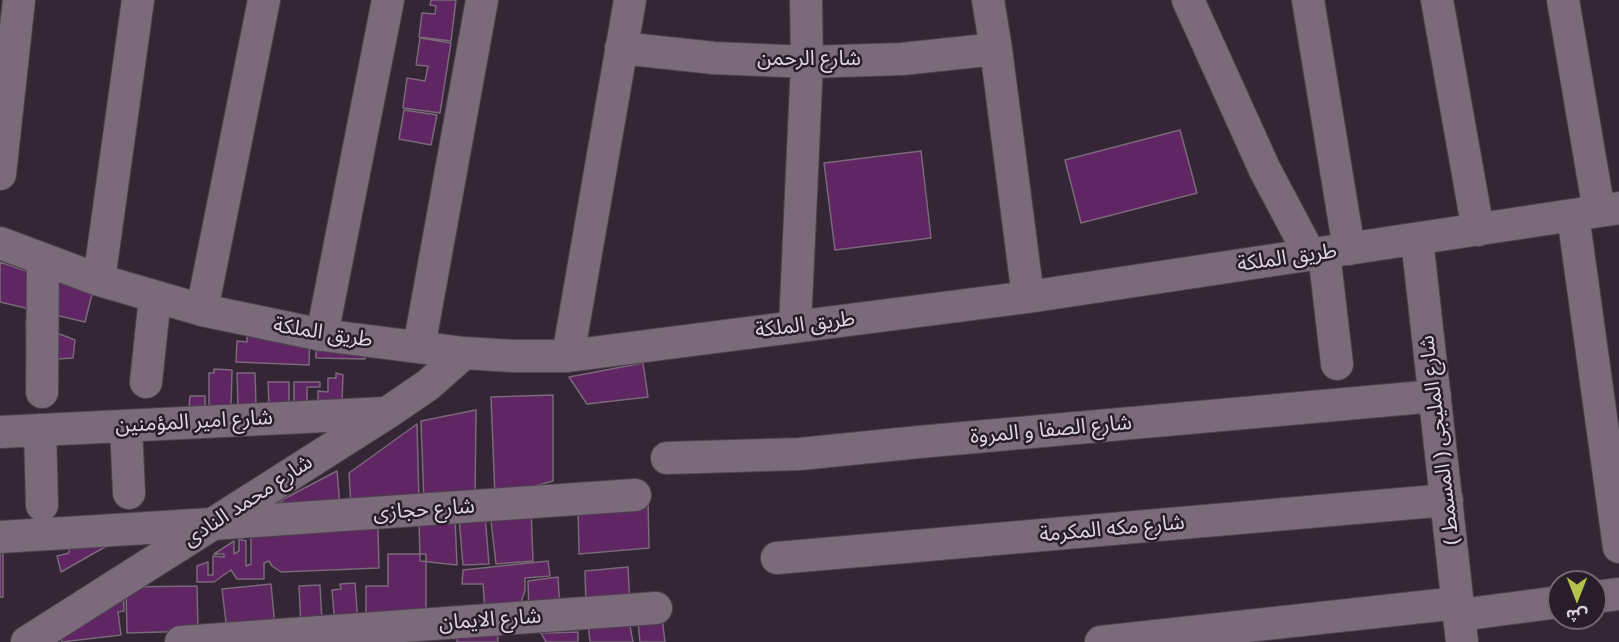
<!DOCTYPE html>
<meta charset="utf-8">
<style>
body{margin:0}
#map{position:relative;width:1619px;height:642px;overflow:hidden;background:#342634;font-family:"Noto Sans","Noto Sans Arabic",sans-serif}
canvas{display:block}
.north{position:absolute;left:1547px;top:570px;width:60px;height:60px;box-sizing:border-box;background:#2a1d2a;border:2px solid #726772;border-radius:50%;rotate:180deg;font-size:16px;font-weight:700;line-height:24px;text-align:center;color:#ded5de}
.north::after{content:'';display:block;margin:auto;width:21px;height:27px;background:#b3c24b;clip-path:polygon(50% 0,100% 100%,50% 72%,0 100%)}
</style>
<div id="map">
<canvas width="1619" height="642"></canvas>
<div class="north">ش</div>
</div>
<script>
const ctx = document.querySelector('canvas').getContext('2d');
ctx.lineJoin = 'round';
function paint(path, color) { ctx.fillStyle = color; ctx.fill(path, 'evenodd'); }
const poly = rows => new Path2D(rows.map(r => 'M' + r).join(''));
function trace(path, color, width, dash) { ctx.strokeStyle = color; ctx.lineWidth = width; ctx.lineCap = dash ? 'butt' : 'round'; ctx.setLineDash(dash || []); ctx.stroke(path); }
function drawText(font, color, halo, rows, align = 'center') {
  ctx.font = font + ' "Noto Sans","Noto Sans Arabic",sans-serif'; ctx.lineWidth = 5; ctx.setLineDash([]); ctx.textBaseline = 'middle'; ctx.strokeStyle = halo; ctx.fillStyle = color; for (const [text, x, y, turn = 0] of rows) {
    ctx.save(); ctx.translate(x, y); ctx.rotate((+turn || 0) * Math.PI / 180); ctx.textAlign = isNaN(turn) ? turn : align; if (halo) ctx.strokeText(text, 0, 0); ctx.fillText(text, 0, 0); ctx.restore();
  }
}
const building = poly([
 [431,0,456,0,451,41,419,37,422,13,435,14,436,6,430,5,431,0],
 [420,38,451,43,440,113,403,108,407,78,425,81,428,66,416,65,420,38],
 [404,110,437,115,431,145,399,139,404,110],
 [1180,130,1197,193,1081,223,1065,160,1180,130],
 [921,151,931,238,835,250,824,163,921,151],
 [0,262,92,294,85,322,0,302,0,262],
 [26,321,75,340,73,358,27,361,26,321],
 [247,332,310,335,309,365,236,362,237,341,247,342,247,332],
 [316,342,365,343,365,359,316,358,316,342],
 [643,363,648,397,587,404,569,377,643,363],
 [214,369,232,370,231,408,209,407,209,373,214,373,214,369],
 [237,373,255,373,256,406,238,407,237,373],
 [336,373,343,375,342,401,318,400,318,391,328,392,328,378,336,378,336,373],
 [268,382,289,382,289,404,269,404,268,382],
 [294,382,320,382,320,387,307,387,307,403,294,403,294,382],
 [553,395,553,481,495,497,491,397,553,395],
 [190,396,205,396,205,408,189,408,190,396],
 [476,410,475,499,424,503,421,421,476,410],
 [417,424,419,502,351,505,349,473,417,424],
 [337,471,340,507,278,502,337,471],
 [648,498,649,548,579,554,578,506,648,498],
 [531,510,533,561,496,564,490,512,531,510],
 [485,516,489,564,463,565,459,518,485,516],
 [455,518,457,565,420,561,419,519,455,518],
 [378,529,379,568,281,572,272,566,269,561,264,563,264,579,237,579,231,570,214,582,197,582,197,566,208,562,208,575,213,575,213,556,224,557,224,554,214,554,234,541,234,554,239,551,239,539,246,541,246,566,251,564,251,537,263,533,378,529],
 [70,536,119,539,61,572,57,556,69,553,70,536],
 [0,542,3,542,3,597,0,597,0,542],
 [388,554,426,554,426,619,366,618,366,586,388,586,388,554],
 [548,561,550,576,525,578,525,591,518,610,485,611,483,584,462,584,463,570,548,561],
 [628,567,630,604,586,607,585,571,628,567],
 [558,577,560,610,529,612,528,581,558,577],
 [355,583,358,623,335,625,332,590,341,589,340,584,355,583],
 [271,584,275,626,227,631,222,589,271,584],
 [320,585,322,622,301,628,299,586,320,585],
 [197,586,198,631,127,633,126,587,197,586],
 [123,590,124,611,118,612,121,635,62,642,61,629,123,590],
 [628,616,633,642,590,642,588,624,628,616],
 [662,617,665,642,640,642,638,621,662,617],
 [497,624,498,642,457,642,456,627,497,624],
 [578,632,578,642,546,642,541,633,578,632]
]);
paint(building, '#602563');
trace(building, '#796979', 1.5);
const minor = poly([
 [988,0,996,49,1028,297],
 [1188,0,1265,170,1310,255],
 [1308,0,1349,249],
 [1437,0,1478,230],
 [1563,0,1599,211],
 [621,48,714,58,807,62,902,59,996,49],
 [0,174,19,0],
 [1573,215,1619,547],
 [1417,239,1462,642],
 [0,243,99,280,202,310,322,335,464,353,513,356,568,356,1028,297,1619,208],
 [1324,253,1337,364],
 [99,280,138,0],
 [202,310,264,0],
 [795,326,807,62,806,0],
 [322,335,388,0],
 [419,347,482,0],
 [568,356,630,0],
 [146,382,155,297],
 [42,392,43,259],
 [126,426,129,493],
 [40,430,42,505],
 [0,432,386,413],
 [667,458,800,454,919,442,1435,396],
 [0,537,212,524,635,495],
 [777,558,1447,500],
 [1595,597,1619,594],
 [1460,615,1559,602],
 [27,642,387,413,428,385,464,353],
 [181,642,656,608],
 [1101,642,1458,603]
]);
trace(minor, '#4e424e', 34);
trace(minor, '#7a6a7a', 32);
drawText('21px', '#ded5de', '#2a1d2a', [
 ["شارع الرحمن",809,59],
 ["طريق الملكة",1287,258,-8],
 ["طريق الملكة",805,325,-7],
 ["طريق الملكة",323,333,9],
 ["شارع امير المؤمنين",194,422,-3],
 ["شارع الصفا و المروة",1051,430,-5],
 ["شارع المليجى ( المسمط )",1440,440,-97],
 ["شارع محمد النادى",248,501,-33],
 ["شارع حجازى",424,510,-4],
 ["شارع مكه المكرمة",1112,529,-5],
 ["شارع الايمان",490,620,-4]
]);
</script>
